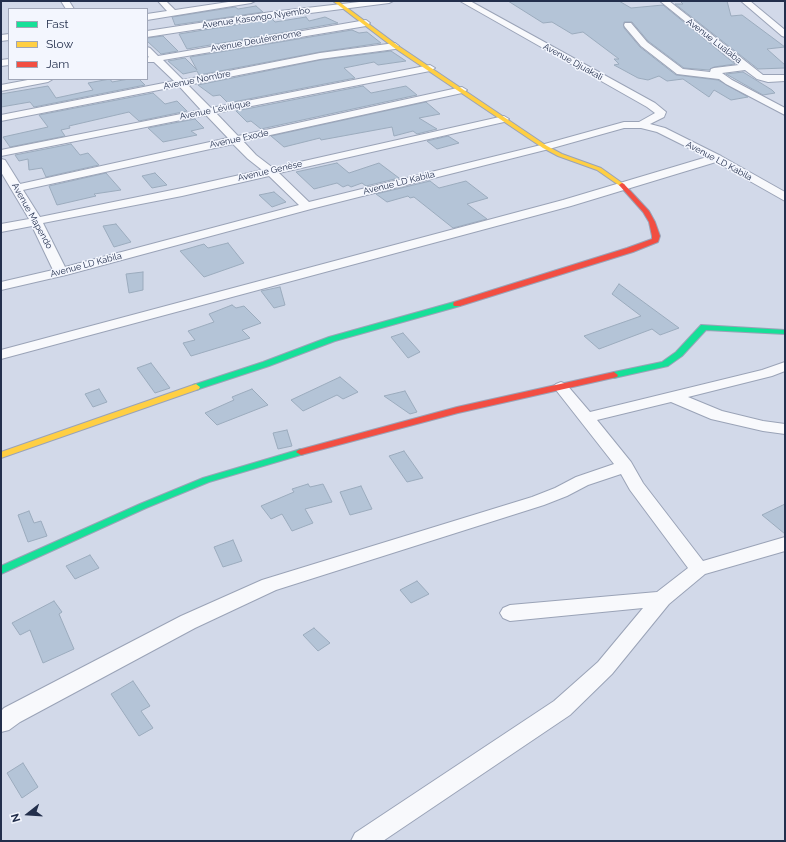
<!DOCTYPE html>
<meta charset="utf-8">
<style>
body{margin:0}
#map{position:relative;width:786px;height:842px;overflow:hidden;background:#d2d9e9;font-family:Raleway,sans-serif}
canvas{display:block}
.frame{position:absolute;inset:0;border:2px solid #232f4c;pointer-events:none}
.legend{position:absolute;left:8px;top:8px;width:140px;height:72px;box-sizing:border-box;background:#f3f6fe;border:1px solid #a0a6b7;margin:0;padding:5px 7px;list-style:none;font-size:12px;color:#232f4c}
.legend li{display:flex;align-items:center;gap:8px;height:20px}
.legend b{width:20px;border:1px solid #a0a6b7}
.north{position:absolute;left:8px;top:794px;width:40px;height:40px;-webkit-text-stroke:3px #f3f6fe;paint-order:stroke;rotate:253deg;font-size:11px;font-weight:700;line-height:16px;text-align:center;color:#232f4c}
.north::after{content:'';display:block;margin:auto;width:14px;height:18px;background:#232f4c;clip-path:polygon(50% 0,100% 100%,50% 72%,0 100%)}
</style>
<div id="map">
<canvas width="786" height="842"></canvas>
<div class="frame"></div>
<ul class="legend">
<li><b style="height:5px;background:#16e098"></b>Fast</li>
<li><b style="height:5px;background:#ffcf43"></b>Slow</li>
<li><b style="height:5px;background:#f24e42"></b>Jam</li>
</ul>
<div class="north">N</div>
</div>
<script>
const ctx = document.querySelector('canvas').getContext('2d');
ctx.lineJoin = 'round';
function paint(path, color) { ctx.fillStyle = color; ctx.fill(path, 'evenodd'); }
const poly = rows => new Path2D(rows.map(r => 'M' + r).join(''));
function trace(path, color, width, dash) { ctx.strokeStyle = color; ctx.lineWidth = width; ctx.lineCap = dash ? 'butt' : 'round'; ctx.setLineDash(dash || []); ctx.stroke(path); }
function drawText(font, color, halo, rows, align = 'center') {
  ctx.font = font + ' Raleway,sans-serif'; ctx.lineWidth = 3; ctx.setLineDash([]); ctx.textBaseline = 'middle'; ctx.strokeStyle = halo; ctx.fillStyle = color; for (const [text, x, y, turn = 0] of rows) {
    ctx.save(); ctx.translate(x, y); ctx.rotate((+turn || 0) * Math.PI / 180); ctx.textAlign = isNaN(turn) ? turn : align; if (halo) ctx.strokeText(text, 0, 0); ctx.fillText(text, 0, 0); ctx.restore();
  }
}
const building = poly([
 [508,1,619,1,631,8,663,5,735,64,714,67,709,70,684,68,648,41,632,22,624,22,624,28,640,47,676,75,718,80,748,97,731,100,714,90,709,97,683,79,667,81,659,76,648,80,638,78,614,65,619,64,614,59,619,59,583,32,572,34,552,22,543,23,508,1],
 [680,1,727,1,731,16,742,15,785,47,767,49,785,65,785,68,758,69,675,4,683,4,680,1],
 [256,6,263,12,175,25,172,17,235,7,238,9,256,6],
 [306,17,309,21,325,17,338,23,187,49,179,34,272,19,275,22,306,17],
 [352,30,359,33,367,32,381,43,320,52,199,75,197,71,183,74,168,61,185,58,197,70,190,57,352,30],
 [163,36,178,51,161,54,147,41,147,38,163,36],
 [391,51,406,61,378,65,374,62,344,68,355,78,228,103,220,95,213,96,198,85,320,60,391,51],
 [743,72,772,90,775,93,763,95,726,74,743,72],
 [110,79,112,82,129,79,139,79,145,85,34,107,30,102,1,107,1,94,48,86,56,98,93,90,88,83,110,79],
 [363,86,371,93,406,86,417,95,261,129,251,121,247,122,236,111,363,86],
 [153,93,165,104,177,101,187,111,139,121,129,112,69,126,70,128,61,130,65,136,10,147,3,137,48,127,39,115,153,93],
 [426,102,440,114,419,118,437,129,417,134,413,131,394,136,392,127,321,140,320,138,284,147,271,136,426,102],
 [195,119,204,128,191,131,197,135,163,142,148,128,195,119],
 [448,136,459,143,437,149,427,141,448,136],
 [71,144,80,155,88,153,99,165,46,177,42,168,29,170,28,159,19,161,15,155,71,144],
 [337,163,349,173,379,163,399,178,366,186,362,183,351,187,348,185,343,187,337,183,314,189,296,172,337,163],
 [106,173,121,190,94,194,96,196,57,205,49,186,106,173],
 [155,173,167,185,152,188,142,176,155,173],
 [430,181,439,188,466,181,488,198,467,204,487,219,453,228,414,197,410,198,408,196,387,202,376,194,430,181],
 [274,192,286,202,272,207,259,195,274,192],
 [116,224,131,242,114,247,103,226,116,224],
 [228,243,244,263,204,277,180,251,204,244,208,248,228,243],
 [143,272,143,290,129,293,126,274,143,272],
 [619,284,679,328,660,335,652,329,599,349,584,336,641,316,612,294,619,284],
 [280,287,285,305,274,308,261,291,280,287],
 [232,305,236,308,244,306,261,323,242,330,250,338,191,356,183,343,195,340,188,331,214,322,209,314,232,305],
 [403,333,420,352,408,358,391,337,403,333],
 [151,363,170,388,155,393,137,368,151,363],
 [340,377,358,392,343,399,337,395,303,411,291,400,340,377],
 [99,389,107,402,93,407,85,394,99,389],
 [252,389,268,405,217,425,205,413,234,400,232,397,252,389],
 [405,391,417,412,410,414,384,396,405,391],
 [287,430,292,446,278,449,273,433,287,430],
 [404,451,423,478,407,482,389,456,404,451],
 [308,484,310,487,323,484,332,502,305,509,313,523,292,531,282,514,271,519,261,506,294,492,292,489,308,484],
 [361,486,372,509,350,515,340,492,361,486],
 [785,504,785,534,762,515,785,504],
 [29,511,34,523,41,521,47,536,28,542,18,515,29,511],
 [233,540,242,561,223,567,214,547,233,540],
 [90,555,99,568,75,579,66,566,90,555],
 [417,581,429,594,411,603,400,590,417,581],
 [54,601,62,612,59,614,74,649,43,663,30,630,20,635,12,623,54,601],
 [314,628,330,643,318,651,303,635,314,628],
 [133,681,150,706,141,711,153,728,139,736,111,694,133,681],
 [23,763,38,787,22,798,7,773,23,763]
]);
paint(building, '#b4c4d7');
trace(building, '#9babbd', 1);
const street = poly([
 [61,1,69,1,74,9,66,9,61,1],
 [158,1,166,1,175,10,235,1,255,1,251,3,147,20,147,14,167,11,158,1],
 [368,1,393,1,389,3,271,18,147,37,147,31,271,12,368,1],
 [460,1,470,1,655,103,666,112,664,117,650,124,665,128,721,156,785,192,785,201,716,162,571,206,1,359,1,350,563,200,707,157,657,132,641,128,624,128,549,149,311,209,66,275,1,290,1,282,53,270,32,226,1,232,1,224,29,219,1,172,1,159,5,160,20,184,228,138,206,115,1,156,1,150,201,110,179,86,1,121,1,115,174,81,154,62,147,62,147,58,149,57,147,55,147,47,150,48,158,56,366,20,370,23,366,26,163,60,183,80,320,53,395,43,399,46,395,49,320,59,188,85,211,108,430,65,435,68,430,71,216,113,238,136,462,87,467,90,462,93,243,141,256,155,273,168,504,116,509,119,504,122,279,173,309,202,541,145,624,122,639,122,655,113,647,107,460,1],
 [233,144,248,159,262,170,182,188,40,217,23,190,233,144],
 [269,176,299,205,65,267,43,223,182,196,269,176],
 [660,1,669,1,763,75,785,75,785,81,768,82,757,79,745,70,722,73,732,80,785,108,785,115,726,84,719,79,677,74,641,46,625,27,624,25,625,23,631,23,647,42,683,69,710,72,711,69,714,68,739,65,660,1],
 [741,1,750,1,785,30,785,37,782,36,741,1],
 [9,34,9,40,1,41,1,35,9,34],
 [9,59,9,65,1,66,1,60,9,59],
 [33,79,53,79,48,82,1,91,1,85,33,79],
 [785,362,785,371,772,376,688,397,722,411,763,421,785,424,785,434,763,431,711,419,671,402,597,420,631,462,643,483,703,561,785,537,785,551,705,574,669,604,612,674,570,715,383,841,351,841,355,833,554,701,598,662,643,608,510,621,503,618,500,613,503,608,510,605,657,592,688,568,630,490,621,474,588,485,567,496,544,505,276,590,195,628,20,722,9,730,1,732,1,711,4,708,181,616,262,580,532,497,555,488,576,477,614,464,556,390,553,387,556,384,561,382,566,384,590,412,762,370,785,362]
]);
const fast = poly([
 [454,302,457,302,461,304,460,306,335,341,269,366,199,389,196,390,192,387,193,385,263,362,329,337,454,302],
 [701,325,785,330,785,334,706,330,682,356,668,366,614,378,610,375,614,372,662,362,676,352,701,325],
 [301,449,306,452,304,454,209,482,146,508,1,574,1,566,140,504,203,478,301,449]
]);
const slow = poly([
 [333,1,338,1,397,45,547,146,562,154,601,168,625,185,620,186,597,170,558,156,543,148,393,47,333,1],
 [196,384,200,387,199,389,1,458,1,452,196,384]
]);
const jam = poly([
 [622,183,624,184,649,211,655,222,660,236,658,242,633,252,460,306,454,306,453,304,454,302,627,248,652,239,652,236,649,222,643,212,619,185,622,183],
 [614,372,618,375,617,377,458,413,301,455,296,452,298,450,457,407,614,372]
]);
trace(street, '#9aa3b7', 2);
trace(fast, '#9aa3b7', 2);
trace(slow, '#9aa3b7', 2);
trace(jam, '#9aa3b7', 2);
paint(street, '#f8f9fc');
paint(fast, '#16e098');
paint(slow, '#ffcf43');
paint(jam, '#f24e42');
drawText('9px', '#232f4c', '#f3f6fe', [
 ["Avenue Kasongo Nyembo",256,18,-8],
 ["Avenue Deutérenome",256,41,-10],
 ["Avenue Lualaba",714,41,38],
 ["Avenue Djuakali",573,62,29],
 ["Avenue Nombre",197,80,-11],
 ["Avenue Lévitique",215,110,-11],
 ["Avenue Exode",239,139,-12],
 ["Avenue LD Kabila",719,161,28],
 ["Avenue Genèse",270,171,-13],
 ["Avenue LD Kabila",399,183,-14],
 ["Avenue Mapendo",32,216,61],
 ["Avenue LD Kabila",86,265,-15]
]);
</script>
